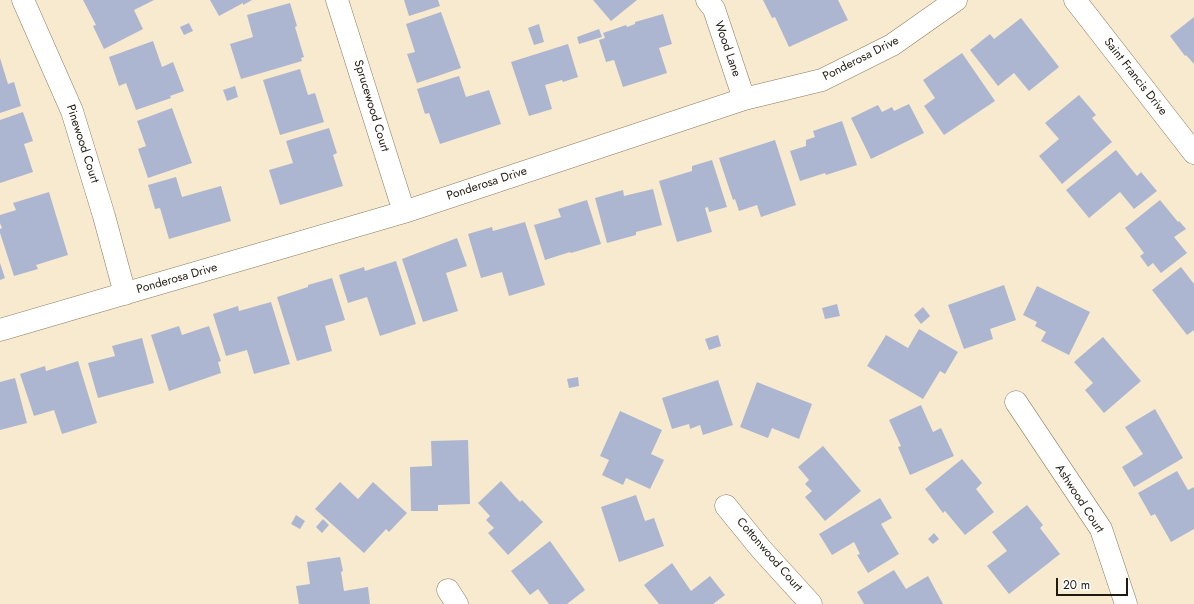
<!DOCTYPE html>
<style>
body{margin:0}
#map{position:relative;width:1194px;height:604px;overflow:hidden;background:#f7eace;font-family:Jost,sans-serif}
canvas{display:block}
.scale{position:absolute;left:1056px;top:578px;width:72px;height:18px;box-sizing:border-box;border:2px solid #201b11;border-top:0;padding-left:5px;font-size:12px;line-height:14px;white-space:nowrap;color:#201b11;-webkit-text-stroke:3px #fff;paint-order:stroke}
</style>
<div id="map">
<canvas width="1194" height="604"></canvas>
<div class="scale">20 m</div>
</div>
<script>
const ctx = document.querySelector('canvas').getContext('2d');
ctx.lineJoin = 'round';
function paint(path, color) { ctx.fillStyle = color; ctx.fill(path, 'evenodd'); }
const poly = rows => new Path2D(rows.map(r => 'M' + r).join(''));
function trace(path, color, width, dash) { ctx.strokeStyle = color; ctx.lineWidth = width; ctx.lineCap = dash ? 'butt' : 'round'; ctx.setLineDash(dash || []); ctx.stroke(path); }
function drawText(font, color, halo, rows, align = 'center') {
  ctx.font = font + ' Jost,sans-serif'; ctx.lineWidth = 3.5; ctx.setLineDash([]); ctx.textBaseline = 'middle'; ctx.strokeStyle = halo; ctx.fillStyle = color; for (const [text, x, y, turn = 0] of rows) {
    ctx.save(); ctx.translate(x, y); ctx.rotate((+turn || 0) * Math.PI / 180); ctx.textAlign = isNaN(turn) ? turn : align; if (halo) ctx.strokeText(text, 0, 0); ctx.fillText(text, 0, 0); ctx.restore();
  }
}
paint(poly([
 [83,0,154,0,134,10,143,29,104,49,93,26,96,25],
 [210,0,252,0,243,5,243,3,219,16],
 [404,0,438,0,440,6,409,16],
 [593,0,637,0,611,21],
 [763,0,838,0,848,20,789,47,775,17,772,18],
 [290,3,297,26,295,27,304,57,301,58,302,61,241,79,230,44,253,37,247,15],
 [441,12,461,68,417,83,407,54,415,52,406,24],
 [663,14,672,44,659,48,667,73,623,87,614,60,606,62,599,40,605,38,603,33,626,25,627,27,635,24,635,22],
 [1194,17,1194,64,1186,55,1185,56,1170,36],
 [1021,18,1059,67,1029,91,1014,73,998,86,970,50,990,34,994,39],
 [189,23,193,31,184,35,180,27],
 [539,24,544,42,534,45,528,28],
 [599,29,602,37,579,44,577,37],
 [153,41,162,67,173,62,184,91,170,96,171,98,136,110,126,83,119,86,109,57],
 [568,44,578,77,563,82,562,80,545,85,552,109,529,116,511,62],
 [962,53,995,101,944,135,924,106,935,98,923,80],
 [0,58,8,84,14,82,21,106,0,113],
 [300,69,308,95,315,93,324,122,280,135,263,80],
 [459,76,466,97,489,90,501,124,440,144,429,113,425,114,417,89],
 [235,86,238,97,227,101,223,90],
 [1079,95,1096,115,1092,118,1112,142,1062,184,1039,156,1059,139,1045,123],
 [909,104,924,133,871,159,851,118,878,105,882,112,892,107,894,111],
 [172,108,192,163,148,178,138,149,146,146,137,121],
 [23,112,33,141,24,144,33,172,0,183,0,120],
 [842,121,857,165,826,175,825,173,800,181,790,151,806,146,806,140,815,137,813,131],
 [329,128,337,153,333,155,343,186,280,205,269,170,293,163,286,141],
 [775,140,796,205,761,217,757,205,739,211,735,199,733,200,719,158],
 [1116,150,1137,176,1141,172,1157,191,1134,209,1120,192,1089,218,1066,190],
 [712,160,727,207,709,212,708,207,705,208,712,232,677,242,659,181,692,171,692,166],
 [176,177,182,197,221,186,231,221,169,239,160,208,155,209,148,185],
 [653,189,662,225,636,232,636,235,607,243,595,198,623,190,624,196],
 [49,192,68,255,36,265,38,269,14,276,0,233,0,229,2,228,0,223,0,215,16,210,13,203],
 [587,200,601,244,571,253,570,252,545,260,534,225,561,217,558,209],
 [1160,200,1178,222,1179,221,1186,229,1174,237,1187,253,1161,273,1153,263,1148,267,1140,256,1144,253,1125,228],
 [525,222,545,285,509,296,502,272,481,278,468,234,492,227,493,231],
 [457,238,467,266,446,273,458,311,423,322,402,259],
 [396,261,416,324,380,336,367,297,348,303,339,275,364,267,365,271],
 [0,263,5,278,0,280],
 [1181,267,1194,284,1194,330,1187,335,1152,290],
 [332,278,345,320,325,326,332,351,297,361,277,297,308,287,308,285],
 [1004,285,1016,320,990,329,993,339,964,349,948,305],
 [1037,286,1090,312,1069,355,1041,341,1046,332,1035,326,1037,322,1023,315],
 [271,302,290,364,254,374,247,350,226,356,213,314,238,306,239,311],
 [837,304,840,316,825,319,822,308],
 [923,307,930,316,921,324,914,315],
 [179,326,182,335,209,326,221,361,218,362,221,373,169,391,151,335],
 [919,329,958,352,945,374,940,371,923,399,867,366,886,335,908,348],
 [718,335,721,346,709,350,705,339],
 [1103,337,1141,381,1104,413,1085,390,1093,383,1074,362],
 [142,338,154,383,98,398,88,363,115,356,112,346],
 [78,361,97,423,62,434,54,410,34,416,20,374,45,366,46,371],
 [578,377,579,386,569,388,567,379],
 [15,378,27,423,0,430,0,382],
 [718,380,733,425,703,435,700,425,690,429,689,424,672,429,662,398],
 [757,382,812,404,799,439,772,428,768,438,740,427],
 [921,405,933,432,941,428,954,456,910,475,898,447,901,446,889,420],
 [1155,409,1183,458,1134,487,1122,467,1143,454,1125,427],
 [620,411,662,430,651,454,664,460,650,489,626,478,623,485,602,475,609,460,600,456],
 [468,440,470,504,438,505,438,511,411,511,410,467,432,466,431,441],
 [823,446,861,491,825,521,805,497,812,491,805,484,809,480,798,467],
 [962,459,982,483,976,489,994,512,965,535,945,511,943,513,925,489],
 [1177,471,1188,490,1194,487,1194,529,1171,542,1155,514,1151,516,1138,493],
 [501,481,520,502,522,500,543,522,508,555,488,533,494,528,486,520,490,516,478,503],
 [340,482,358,499,373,482,407,513,389,532,386,529,364,553,315,509],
 [636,495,645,521,654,518,664,546,619,562,601,507],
 [880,498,892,518,881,524,899,554,868,573,857,555,860,554,854,542,832,555,819,534],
 [1027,505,1043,525,1040,528,1060,554,1009,594,987,566,1007,551,992,532],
 [296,515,305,521,300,529,291,524],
 [323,519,329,525,322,533,316,527],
 [934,533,939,539,933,544,928,539],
 [550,541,585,590,567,604,549,604,538,589,530,595,511,571],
 [340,557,343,571,341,572,344,591,368,587,370,604,299,604,296,586,310,584,307,562],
 [672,563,691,591,710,576,725,595,713,604,659,604,644,585],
 [894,570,906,589,928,576,943,604,864,604,857,592]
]), '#adb6d1');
const minor = poly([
 [23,0,72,111,104,216,125,294],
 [337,0,404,212],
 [707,0,714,9,744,99],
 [1075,0,1194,153],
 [0,330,404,212,744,99,822,80,892,45,956,0],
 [1016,402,1101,529,1126,604],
 [726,506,761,549,811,604],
 [448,590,457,604]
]);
trace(minor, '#887b62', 23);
trace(minor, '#fff', 22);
drawText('12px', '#201b11', '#fff', [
 ["Wood Lane",727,49,71],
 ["Ponderosa Drive",861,59,-27],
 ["Saint Francis Drive",1135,77,52],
 ["Sprucewood Court",371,106,73],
 ["Pinewood Court",82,144,72],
 ["Ponderosa Drive",487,184,-18],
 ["Ponderosa Drive",177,279,-16],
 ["Ashwood Court",1079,499,57],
 ["Cottonwood Court",769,555,49]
]);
</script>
